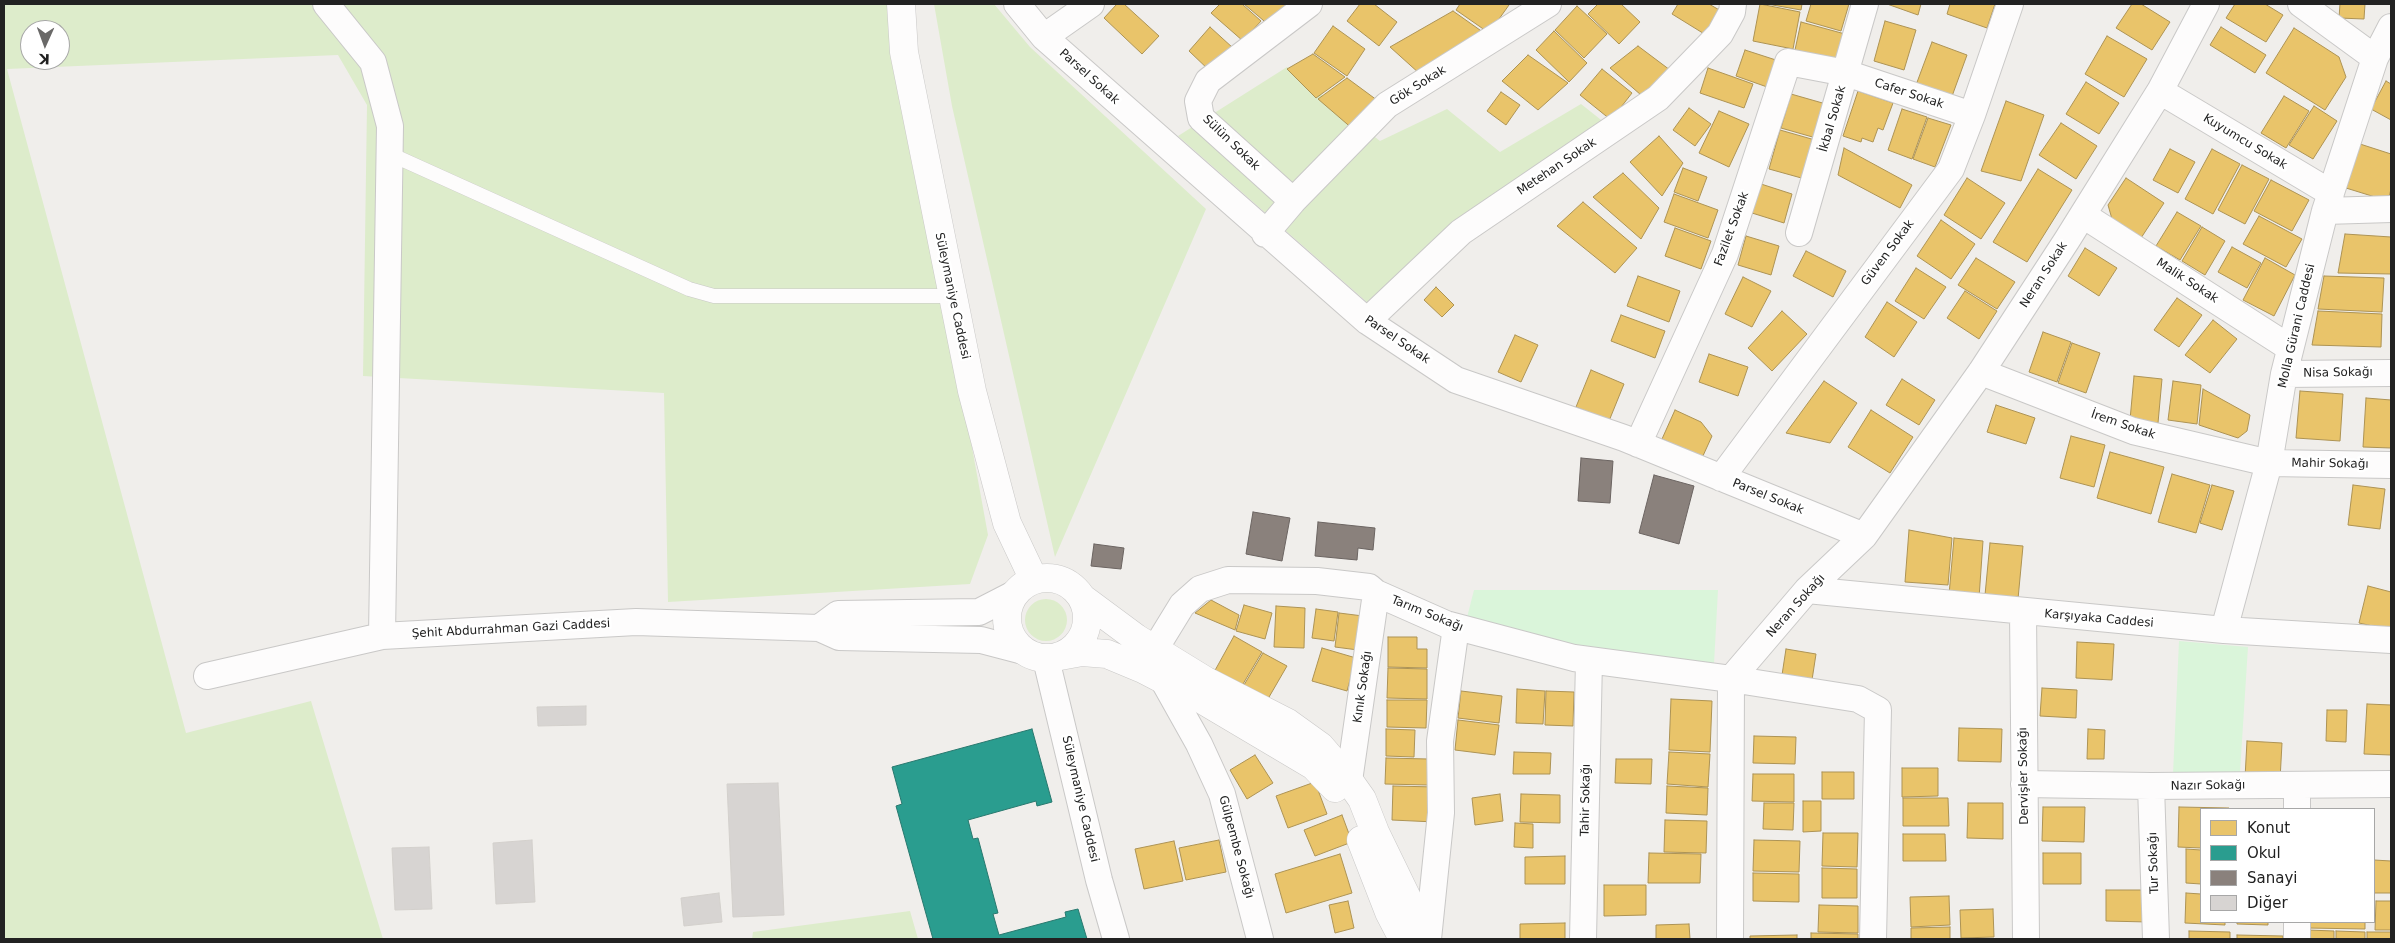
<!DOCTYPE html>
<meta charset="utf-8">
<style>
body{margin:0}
#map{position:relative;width:2395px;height:943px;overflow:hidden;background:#f0eeeb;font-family:"DejaVu Sans",sans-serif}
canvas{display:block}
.frame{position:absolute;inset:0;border:5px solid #222;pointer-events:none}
.legend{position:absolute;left:2200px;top:808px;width:175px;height:115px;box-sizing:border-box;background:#fff;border:1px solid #a7a7a7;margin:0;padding:6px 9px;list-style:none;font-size:15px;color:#222}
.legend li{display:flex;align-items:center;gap:10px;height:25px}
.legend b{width:25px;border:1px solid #a7a7a7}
.north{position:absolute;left:20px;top:20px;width:50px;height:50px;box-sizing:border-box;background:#fff;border:1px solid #a7a7a7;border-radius:50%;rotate:182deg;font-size:14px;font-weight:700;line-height:20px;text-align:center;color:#222}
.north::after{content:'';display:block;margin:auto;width:18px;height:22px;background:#6a6968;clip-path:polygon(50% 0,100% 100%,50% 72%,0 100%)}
</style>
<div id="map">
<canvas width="2395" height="943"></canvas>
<div class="frame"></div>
<ul class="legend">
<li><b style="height:14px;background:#e9c46a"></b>Konut</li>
<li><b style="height:14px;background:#2a9d8f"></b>Okul</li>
<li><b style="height:14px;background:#8a817c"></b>Sanayi</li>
<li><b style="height:14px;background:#d7d4d2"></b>Diğer</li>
</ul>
<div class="north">K</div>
</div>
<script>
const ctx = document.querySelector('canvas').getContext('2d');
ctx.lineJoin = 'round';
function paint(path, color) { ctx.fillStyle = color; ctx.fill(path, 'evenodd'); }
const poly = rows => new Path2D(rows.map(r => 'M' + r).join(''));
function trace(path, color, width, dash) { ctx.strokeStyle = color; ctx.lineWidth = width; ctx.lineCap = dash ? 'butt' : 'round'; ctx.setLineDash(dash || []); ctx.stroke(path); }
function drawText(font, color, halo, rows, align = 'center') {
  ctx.font = font + ' "DejaVu Sans",sans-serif'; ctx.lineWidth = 5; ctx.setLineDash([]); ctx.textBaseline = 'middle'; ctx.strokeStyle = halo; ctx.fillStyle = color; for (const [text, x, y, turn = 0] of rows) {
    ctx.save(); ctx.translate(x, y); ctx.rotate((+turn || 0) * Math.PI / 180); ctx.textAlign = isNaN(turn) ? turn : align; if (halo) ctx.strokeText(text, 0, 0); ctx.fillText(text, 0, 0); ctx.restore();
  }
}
paint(poly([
 [4,4,891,4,988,535,970,584,668,602,664,393,363,376,367,105,338,55,7,69,186,733,311,701,383,939,4,939],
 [30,30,60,30,60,60,30,60],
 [934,4,994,4,1030,47,1206,209,1055,557,952,106],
 [1287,67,1380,141,1447,109,1500,152,1581,104,1605,123,1369,304,1178,136],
 '1025 620a21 21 0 1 1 42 0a21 21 0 1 1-42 0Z',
 [910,911,918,939,752,939,753,932]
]), '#ddeccb');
paint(poly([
 [1474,590,1718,590,1714,664,1461,641],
 [2179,641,2248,647,2240,772,2173,774]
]), '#daf5da');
const homes = poly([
 [1117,4,1124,4,1159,36,1142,54,1104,18,1117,4],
 [1220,4,1242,4,1261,21,1243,41,1211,13,1220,4],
 [1244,4,1295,4,1270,26,1244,4],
 [1360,4,1374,4,1397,22,1379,46,1347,21,1360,4],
 [1460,4,1507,4,1509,5,1489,33,1456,10,1460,4],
 [1598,4,1621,4,1640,22,1619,44,1588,14,1598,4],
 [1678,4,1709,4,1721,11,1706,35,1672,14,1678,4],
 [1760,4,1800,12,1793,49,1753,41,1760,4],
 [1767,4,1802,4,1801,10,1767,4],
 [1811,4,1849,4,1841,31,1806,21,1811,4],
 [1887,4,1921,4,1918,15,1887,4],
 [1950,4,1995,4,1987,28,1947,14,1950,4],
 [2132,4,2141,4,2170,22,2152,50,2116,28,2132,4],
 [2235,4,2265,4,2283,15,2266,42,2226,18,2235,4],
 [2340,4,2365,4,2364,19,2339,18,2340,4],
 [1577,6,1607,34,1584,58,1555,30,1577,6],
 [1453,11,1487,35,1420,74,1390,47,1453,11],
 [1885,21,1916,30,1904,70,1874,61,1885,21],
 [1801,22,1845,34,1837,63,1795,50,1801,22],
 [1333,26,1365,49,1347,76,1314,53,1333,26],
 [1210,27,1233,48,1211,72,1189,51,1210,27],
 [2221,27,2266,55,2255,73,2210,45,2221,27],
 [2294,28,2339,57,2346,77,2325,110,2266,73,2294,28],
 [1554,31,1587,63,1569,82,1536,50,1554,31],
 [2107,36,2147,59,2124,97,2085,74,2107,36],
 [1932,42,1967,55,1951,99,1916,85,1932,42],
 [1638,46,1670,70,1641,95,1610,68,1638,46],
 [1745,50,1779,61,1770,88,1736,76,1745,50],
 [1313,54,1345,77,1316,98,1287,69,1313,54],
 [1528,55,1568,83,1538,110,1502,81,1528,55],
 [1708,68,1753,84,1744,108,1700,93,1708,68],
 [1602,69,1632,93,1611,120,1580,95,1602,69],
 [1347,78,1385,106,1354,130,1318,99,1347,78],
 [2386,81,2391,84,2391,120,2371,109,2386,81],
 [2086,82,2119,103,2099,134,2066,114,2086,82],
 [1858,91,1893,103,1883,130,1878,128,1873,142,1862,138,1861,142,1843,136,1858,91],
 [1501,92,1520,105,1506,125,1487,111,1501,92],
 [1791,94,1826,104,1816,138,1781,128,1791,94],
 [2284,96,2309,111,2286,148,2261,133,2284,96],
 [2006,101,2044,115,2021,181,1981,171,2006,101],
 [2314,106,2337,121,2313,159,2289,145,2314,106],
 [1689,108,1711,124,1695,146,1673,130,1689,108],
 [1902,109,1927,117,1912,159,1888,150,1902,109],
 [1719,111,1749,124,1729,167,1699,153,1719,111],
 [1928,118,1951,125,1935,167,1913,159,1928,118],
 [2061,123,2097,146,2076,179,2039,155,2061,123],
 [1780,130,1815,140,1805,179,1769,169,1780,130],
 [1659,136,1683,163,1662,196,1630,162,1659,136],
 [2360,144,2391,154,2391,189,2388,201,2346,188,2360,144],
 [1844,148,1912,185,1900,208,1838,175,1844,148],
 [2170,149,2195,162,2178,193,2153,180,2170,149],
 [2212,149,2240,164,2213,214,2185,199,2212,149],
 [2242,165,2269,179,2245,224,2218,210,2242,165],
 [1683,168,1707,177,1698,201,1674,192,1683,168],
 [2038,169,2072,190,2027,262,1993,242,2038,169],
 [1623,173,1659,208,1641,239,1593,197,1623,173],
 [1967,178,2005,203,1981,239,1944,215,1967,178],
 [2126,178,2164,203,2141,238,2112,219,2108,205,2126,178],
 [2271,180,2309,200,2292,231,2254,211,2271,180],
 [1761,184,1792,194,1784,223,1752,213,1761,184],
 [1674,194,1718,210,1708,238,1664,222,1674,194],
 [1583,202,1637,248,1615,273,1557,226,1583,202],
 [2177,212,2201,226,2180,260,2156,246,2177,212],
 [2259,216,2302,239,2286,267,2243,244,2259,216],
 [1941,220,1975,244,1951,279,1917,256,1941,220],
 [2202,227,2225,241,2205,275,2182,261,2202,227],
 [1675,228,1711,241,1701,269,1665,256,1675,228],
 [2345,234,2391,237,2391,274,2338,273,2345,234],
 [1746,236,1779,246,1771,275,1738,265,1746,236],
 [2232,247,2261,263,2247,288,2218,272,2232,247],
 [2085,248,2117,268,2099,296,2068,276,2085,248],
 [1806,251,1846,271,1833,297,1793,276,1806,251],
 [1976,258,2015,282,1997,309,1958,285,1976,258],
 [2265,258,2295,275,2274,316,2243,300,2265,258],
 [1916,268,1946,287,1924,319,1895,301,1916,268],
 [1638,276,1680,291,1669,322,1627,306,1638,276],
 [2324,276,2384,278,2382,312,2318,309,2324,276],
 [1743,277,1771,291,1752,327,1725,314,1743,277],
 [1436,287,1454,305,1442,317,1424,300,1436,287],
 [1965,291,1997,311,1979,339,1947,318,1965,291],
 [2177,298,2202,315,2179,347,2154,330,2177,298],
 [1887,302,1917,322,1894,357,1865,337,1887,302],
 [1782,311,1807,334,1772,371,1748,348,1782,311],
 [2318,311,2382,314,2381,347,2312,345,2318,311],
 [1621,315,1665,331,1655,358,1611,341,1621,315],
 [2213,320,2237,339,2210,373,2185,355,2213,320],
 [2043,332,2071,342,2057,382,2029,372,2043,332],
 [1515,335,1538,345,1521,382,1498,372,1515,335],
 [2072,343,2100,353,2086,393,2058,383,2072,343],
 [1709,354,1748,367,1738,396,1699,382,1709,354],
 [1591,370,1624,384,1609,421,1576,407,1591,370],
 [2134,376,2162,379,2158,423,2130,420,2134,376],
 [1902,379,1935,400,1919,425,1886,405,1902,379],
 [1824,381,1857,403,1830,443,1786,433,1824,381],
 [2173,381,2201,385,2197,424,2168,420,2173,381],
 [2203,389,2250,415,2247,431,2238,438,2199,425,2203,389],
 [2300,391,2343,394,2340,441,2296,438,2300,391],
 [2366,398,2391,400,2391,448,2363,447,2366,398],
 [1996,405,2035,418,2026,444,1987,432,1996,405],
 [1675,410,1701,422,1712,436,1702,458,1662,439,1675,410],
 [1871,410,1913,437,1890,473,1848,447,1871,410],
 [2071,436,2105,445,2094,487,2060,478,2071,436],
 [2110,452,2164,467,2151,514,2097,498,2110,452],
 [2172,474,2210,485,2196,533,2158,522,2172,474],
 [2212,485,2234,491,2222,530,2200,523,2212,485],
 [2353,485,2385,489,2380,529,2348,525,2353,485],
 [1909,530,1952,538,1948,585,1905,582,1909,530],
 [1954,538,1983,541,1979,598,1949,595,1954,538],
 [1990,543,2023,546,2018,599,1985,595,1990,543],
 [2368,586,2391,592,2391,630,2359,623,2368,586],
 [1211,600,1239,615,1235,630,1195,613,1211,600],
 [1244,605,1272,613,1265,639,1236,631,1244,605],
 [1276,606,1305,608,1304,648,1274,647,1276,606],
 [1316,609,1338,612,1334,641,1312,638,1316,609],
 [1339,613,1363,616,1358,650,1335,647,1339,613],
 [1234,636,1262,652,1240,689,1213,674,1234,636],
 [1388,637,1417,637,1417,649,1427,649,1427,668,1388,667,1388,637],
 [2077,642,2114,644,2112,680,2076,678,2077,642],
 [1322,648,1356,658,1347,691,1312,681,1322,648],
 [1786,649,1816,654,1812,680,1782,675,1786,649],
 [1263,653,1287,666,1265,704,1241,690,1263,653],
 [1388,668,1427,669,1427,699,1387,698,1388,668],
 [2042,688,2077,690,2076,718,2040,716,2042,688],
 [1517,689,1545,691,1543,724,1516,723,1517,689],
 [1461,691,1502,696,1499,723,1458,718,1461,691],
 [1546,691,1574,692,1573,726,1545,725,1546,691],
 [1671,699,1712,701,1710,752,1669,750,1671,699],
 [1387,700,1427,700,1426,728,1387,727,1387,700],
 [2367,704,2391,705,2391,755,2364,754,2367,704],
 [2327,710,2347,710,2346,742,2326,741,2327,710],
 [1458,720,1499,725,1495,755,1455,750,1458,720],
 [1959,728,2002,729,2001,762,1958,761,1959,728],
 [1386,729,1415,730,1414,757,1386,756,1386,729],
 [2088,729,2105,730,2104,759,2087,759,2088,729],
 [1754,736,1796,737,1795,764,1753,763,1754,736],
 [2247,741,2282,743,2280,780,2245,778,2247,741],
 [1514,752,1551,753,1550,774,1513,774,1514,752],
 [1669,752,1710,754,1708,787,1667,784,1669,752],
 [1255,755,1273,783,1247,799,1230,770,1255,755],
 [1386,758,1428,759,1428,785,1385,784,1386,758],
 [1616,759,1652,759,1651,784,1615,783,1616,759],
 [1902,768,1938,768,1938,796,1902,797,1902,768],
 [1822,772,1854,772,1854,799,1822,799,1822,772],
 [1753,774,1794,774,1794,802,1752,801,1753,774],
 [1315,782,1327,814,1288,828,1276,796,1315,782],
 [1393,786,1436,787,1435,822,1392,820,1393,786],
 [1667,786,1708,788,1707,815,1666,813,1667,786],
 [1500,794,1503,821,1475,825,1472,798,1500,794],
 [1521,794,1560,795,1560,823,1520,822,1521,794],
 [1903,798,1948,798,1949,826,1903,826,1903,798],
 [1803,801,1821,801,1821,831,1803,832,1803,801],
 [1764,803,1794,803,1793,830,1763,829,1764,803],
 [1968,803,2003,803,2003,839,1967,838,1968,803],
 [2043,807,2085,807,2084,842,2042,841,2043,807],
 [2179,807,2229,808,2229,809,2201,809,2201,848,2178,847,2179,807],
 [1342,815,1352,842,1315,856,1304,830,1342,815],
 [1665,820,1707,821,1706,853,1664,852,1665,820],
 [1515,823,1533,824,1533,848,1514,847,1515,823],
 [1823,833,1858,833,1857,867,1822,866,1823,833],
 [1903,834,1945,834,1946,861,1903,861,1903,834],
 [1219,840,1226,872,1186,880,1179,848,1219,840],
 [1754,840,1800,841,1799,872,1753,871,1754,840],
 [1174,841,1183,881,1144,889,1135,849,1174,841],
 [2186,849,2201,850,2201,884,2186,883,2186,849],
 [1649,853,1701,854,1700,883,1648,883,1649,853],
 [2043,853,2081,853,2081,884,2043,884,2043,853],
 [1340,854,1352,893,1286,913,1275,874,1340,854],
 [1565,856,1565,884,1525,884,1525,857,1565,856],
 [2374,860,2391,861,2391,893,2374,893,2374,860],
 [1822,868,1857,869,1857,898,1822,898,1822,868],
 [1753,873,1799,874,1799,902,1753,901,1753,873],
 [1604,885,1646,885,1646,915,1604,916,1604,885],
 [2106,890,2148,890,2148,922,2106,921,2106,890],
 [2186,893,2201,894,2201,922,2225,922,2225,925,2185,923,2186,893],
 [1949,896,1950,925,1911,927,1910,897,1949,896],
 [1348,901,1354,928,1335,933,1329,905,1348,901],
 [2376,901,2391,901,2391,930,2375,930,2376,901],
 [1819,905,1858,906,1858,933,1818,932,1819,905],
 [1993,909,1994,937,1961,938,1960,910,1993,909],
 [2237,922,2268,922,2268,925,2237,924,2237,922],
 [2308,922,2365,922,2365,929,2308,928,2308,922],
 [1565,923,1565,939,1520,939,1520,924,1565,923],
 [1689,924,1690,939,1656,939,1656,925,1689,924],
 [1950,927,1950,939,1911,939,1911,928,1950,927],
 [2308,930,2334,931,2334,939,2307,939,2308,930],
 [2189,931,2230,932,2230,939,2189,939,2189,931],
 [2336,931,2365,932,2365,939,2336,939,2336,931],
 [2367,932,2391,932,2391,939,2367,939,2367,932],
 [1811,933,1858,934,1858,939,1811,939,1811,933],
 [1797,935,1797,939,1750,939,1750,936,1797,935],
 [2237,935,2283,936,2283,939,2237,939,2237,935]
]);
paint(homes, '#e9c46a');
trace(homes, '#ad9354', 1);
const schools = poly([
 [1032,729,1052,802,1037,806,1036,801,968,820,973,839,978,838,998,913,993,914,999,935,1066,917,1065,912,1078,909,1087,939,933,939,896,806,902,804,892,767,1032,729]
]);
paint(schools, '#2a9d8f');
trace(schools, '#28786e', 1);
const industry = poly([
 [1581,458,1613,461,1610,503,1578,501,1581,458],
 [1654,475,1694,486,1679,544,1639,533,1654,475],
 [1253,512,1290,518,1282,561,1246,554,1253,512],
 [1318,522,1375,528,1373,550,1358,548,1357,560,1315,556,1318,522],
 [1094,544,1124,548,1121,569,1091,566,1094,544]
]);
paint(industry, '#8a817c');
trace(industry, '#6b6461', 1);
const building = poly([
 [586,706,586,725,538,726,537,707,586,706],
 [778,783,784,915,733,917,727,784,778,783],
 [532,840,535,902,496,904,493,843,532,840],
 [429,847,432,909,395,910,392,848,429,847],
 [719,893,722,922,684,926,681,898,719,893]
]);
paint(building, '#d7d4d2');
trace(building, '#d3d0cc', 1);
const service = poly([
 [390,154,689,289,714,296,952,296]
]);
const minor = poly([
 [326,4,373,62,390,126,382,636],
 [1017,4,1044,37,1367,321,1456,380,1624,438,1864,536],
 [2301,4,2375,58],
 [1044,37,1091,4],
 [2160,91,2331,193],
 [1293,201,1201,118,1198,101,1208,81,1309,4],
 [2325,211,2391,209],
 [2083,215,2290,348],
 [1799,233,1865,4],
 [1265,234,1293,201,1387,105,1548,4],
 [1367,321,1461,232,1658,98,1720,34,1732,12,1733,4],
 [1981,372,2133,431,2269,463,2391,465],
 [2284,374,2391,373],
 [1638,444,1725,254,1788,62,1846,73,1972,115],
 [1721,478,1951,169,1972,115,2010,4],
 [1807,590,2224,630,2391,640],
 [2023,612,2026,939],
 [819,628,838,614,979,612,1014,594],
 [2224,630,2269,463,2284,374,2325,211,2375,58,2391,27],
 [1155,649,1182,605,1200,589,1228,580,1317,581,1369,587,1376,593,1446,624,1574,658,1731,679,1858,699,1878,710,1873,939],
 [1046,659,1099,880,1116,939],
 [207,676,382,636,636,622,819,628,839,637,981,640,1023,651],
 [1162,678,1199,744,1222,794,1260,939],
 [1731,679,1807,590,1864,536,1981,372,2067,240,2160,91,2206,4],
 [1349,781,1376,593],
 [2024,784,2151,786,2391,784],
 [2151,786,2156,939],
 [2297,809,2297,785],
 [1428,939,1441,813,1440,741,1456,627],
 [1583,939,1589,660],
 [1730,939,1731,679],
 [2297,939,2297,922]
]);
const tertiary = poly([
 [901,4,904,52,972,391,1007,523,1034,580],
 '1007 618a40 40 0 1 1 80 0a40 40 0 1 1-80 0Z',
 [1082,598,1136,638,1206,681,1288,723,1320,746,1345,775,1362,799,1375,832,1427,939],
 [1060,656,1082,652,1107,654,1143,669,1201,699,1314,766,1335,788],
 [1361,840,1389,912,1403,939]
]);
trace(service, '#c9c8c7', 15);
trace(minor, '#c9c8c7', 28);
trace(tertiary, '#c9c8c7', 29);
trace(service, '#fdfcfc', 14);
trace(minor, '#fdfcfc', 26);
trace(tertiary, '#fdfcfc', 28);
drawText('12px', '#222', '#fff', [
 ["Parsel Sokak",1089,77,42],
 ["Gök Sokak",1418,86,-32],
 ["Cafer Sokak",1909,94,18],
 ["İkbal Sokak",1833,119,-74],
 ["Kuyumcu Sokak",2245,142,31],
 ["Sülün Sokak",1231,143,44],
 ["Metehan Sokak",1557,167,-34],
 ["Fazilet Sokak",1732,229,-70],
 ["Güven Sokak",1888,253,-53],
 ["Neran Sokak",2044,275,-57],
 ["Malik Sokak",2187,281,33],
 ["Süleymaniye Caddesi",952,296,78],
 ["Molla Gürani Caddesi",2297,326,-77],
 ["Parsel Sokak",1397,340,34],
 ["Nisa Sokağı",2338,373,-1],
 ["İrem Sokak",2123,425,19],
 ["Mahir Sokağı",2330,464,1],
 ["Parsel Sokak",1768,497,22],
 ["Neran Sokağı",1796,606,-48],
 ["Tarım Sokağı",1427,614,22],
 ["Karşıyaka Caddesi",2099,619,5],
 ["Şehit Abdurrahman Gazi Caddesi",511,629,-3],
 ["Kınık Sokağı",1363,687,-82],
 ["Dervişler Sokağı",2024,776,-91],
 ["Nazır Sokağı",2208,786,-1],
 ["Süleymaniye Caddesi",1080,799,77],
 ["Tahir Sokağı",1586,800,-89],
 ["Gülpembe Sokağı",1236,847,75],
 ["Tur Sokağı",2154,863,-92]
]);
</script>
